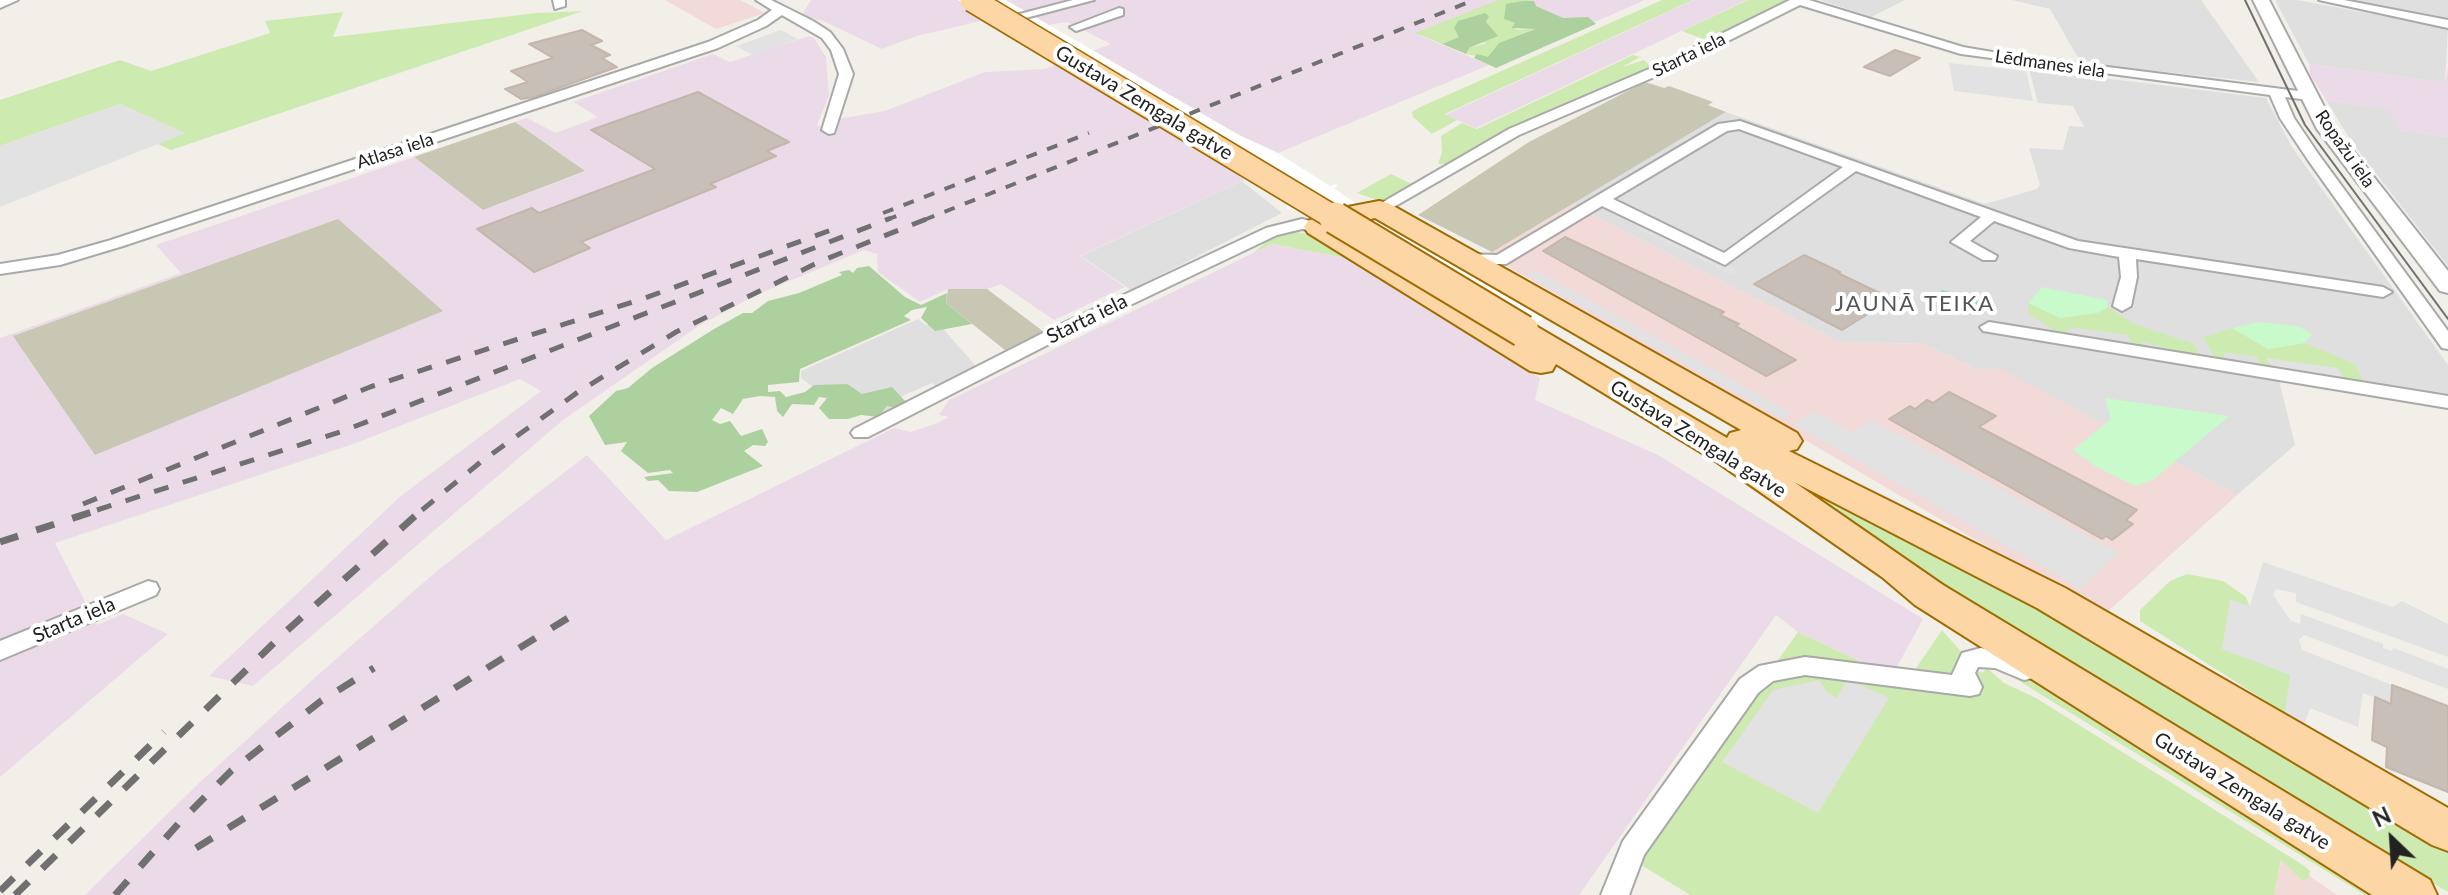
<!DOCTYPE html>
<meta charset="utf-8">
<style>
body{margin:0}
#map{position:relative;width:2448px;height:895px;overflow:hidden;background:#f2efe9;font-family:Lato,sans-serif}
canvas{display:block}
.north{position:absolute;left:2352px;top:799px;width:80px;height:80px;-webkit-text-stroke:6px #fff;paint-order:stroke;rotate:335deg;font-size:22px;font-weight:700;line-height:32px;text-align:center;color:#222}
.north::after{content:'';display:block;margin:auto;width:28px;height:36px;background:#222;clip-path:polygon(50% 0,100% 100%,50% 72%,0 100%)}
</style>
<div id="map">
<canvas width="2448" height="895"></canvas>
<div class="north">N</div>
</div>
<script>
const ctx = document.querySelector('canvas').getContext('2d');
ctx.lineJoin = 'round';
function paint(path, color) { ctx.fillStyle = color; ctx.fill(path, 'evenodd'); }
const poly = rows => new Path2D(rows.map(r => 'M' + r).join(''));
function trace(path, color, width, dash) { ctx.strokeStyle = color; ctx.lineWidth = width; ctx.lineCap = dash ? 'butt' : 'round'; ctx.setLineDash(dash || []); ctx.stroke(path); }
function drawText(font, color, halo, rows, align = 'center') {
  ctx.font = font + ' Lato,sans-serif'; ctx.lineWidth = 8; ctx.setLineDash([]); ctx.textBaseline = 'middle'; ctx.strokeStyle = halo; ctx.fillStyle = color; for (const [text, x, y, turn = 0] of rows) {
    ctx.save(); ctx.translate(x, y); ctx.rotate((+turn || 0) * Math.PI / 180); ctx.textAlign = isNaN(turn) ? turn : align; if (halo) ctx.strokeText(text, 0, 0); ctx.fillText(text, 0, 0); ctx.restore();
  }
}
paint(poly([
 [1820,0,1905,0,1871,17],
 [2012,0,2201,0,2259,82,2081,63,2050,9],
 [2275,0,2297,0,2448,28,2445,83,2309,64],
 [2339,0,2448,0,2448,20],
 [2029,69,2266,98,2292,147,2448,365,2448,396,2278,377,2295,445,2237,495,2001,370,1976,369,1924,344,1840,342,1571,204,1726,112,1985,204,2037,189,2040,185,2029,148,2063,150,2069,126,2084,127,2073,106,2038,103],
 [2326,100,2389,109,2400,130,2448,137,2448,266,2353,144],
 [1242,181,1282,213,1131,290,1081,256],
 [918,319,926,325,938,323,976,366,936,387,932,383,900,397,903,403,876,416,849,414,801,378,801,371]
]), '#e0dfdf');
paint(poly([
 [665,0,740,0,765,13,716,29],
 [1571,204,1840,342,1924,344,1976,369,2001,369,2237,495,2104,615,1487,254],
 [2282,857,2337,895,2274,895]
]), '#f2dad9');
paint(poly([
 [811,0,1645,0,1579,29,1504,1,1419,35,1489,65,1266,158,1276,165,1080,256,1125,287,1054,320,1001,284,987,289,948,289,920,302,878,272,877,254,864,250,756,295,700,325,563,420,253,686,209,676,402,495,541,391,520,379,356,443,55,543,97,625,123,614,168,634,0,777,0,338,181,273,156,245,414,157,483,210,584,172,515,122,527,118,556,133,598,117,573,102,713,54,730,62,809,36,814,38,826,57,829,95,817,126,830,126,838,119,885,111,985,72,1045,69,1111,44,1067,22,1016,30,993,18,917,36,882,49,823,21,802,15],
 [1694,0,1747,0,1476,128,1445,115],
 [2309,64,2445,83,2448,68,2448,137,2400,130,2388,109,2326,100,2310,74],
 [1272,244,1342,257,1540,378,1535,400,1658,455,1923,619,1892,676,1798,632,1776,615,1579,895,85,895,199,783,319,674,438,570,587,455,666,540,894,428,911,432,937,423,949,417,939,415,949,400]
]), '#ebdbe8');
paint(poly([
 [1645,82,1664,88,1669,86,1713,102,1708,105,1726,112,1492,252,1418,215,1529,142],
 [515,122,585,171,483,210,414,157],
 [338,219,443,311,95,455,13,336],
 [948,289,987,289,1044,332,1005,350,946,303]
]), '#c7c7b4');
paint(poly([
 [1498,0,1529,0,1534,1,1519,3,1515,23,1511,27,1519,30,1536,28,1500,43,1488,58,1466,54,1468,48,1487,43,1459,37,1442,44,1415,33],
 [1662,0,1693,0,1445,114,1457,120,1432,134,1413,117,1412,112,1418,108],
 [1748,0,1784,0,1783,4,1716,38,1703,39,1682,31],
 [583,11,171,150,158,144,184,133,120,104,0,146,0,100,120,60,151,71,270,33,265,21,343,12,333,37,537,13],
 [1633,55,1640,57,1622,67,1644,60,1653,69,1554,109,1503,133,1449,164,1438,164,1442,152,1441,136,1462,123,1477,129],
 [1391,174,1414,185,1380,201,1357,193],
 [1296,232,1311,234,1543,378,1342,257,1272,244,1253,253,1276,234],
 [2028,303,2060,318,2097,313,2108,307,2132,323,2194,344,2200,357,2143,342,2145,348,2132,344,2128,335,2067,327,2069,334,2054,330,2028,313],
 [2232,328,2268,349,2305,343,2355,364,2363,381,2344,378,2338,368,2267,359,2272,368,2261,367,2257,357,2223,352,2226,361,2216,360,2203,337],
 [1752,456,2017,590,2448,845,2448,892,2003,627],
 [2187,574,2223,581,2246,597,2250,607,2230,600,2291,675,2285,713,2140,621,2140,610,2170,581],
 [1942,630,1978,671,1982,673,1987,668,2004,683,2036,698,2303,865,2310,871,2309,877,2303,881,2281,860,2274,895,1690,895,1635,861,1798,632,1906,683],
 [1998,668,2015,671,2375,895,2365,895]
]), '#cdebb0');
paint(poly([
 [1523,1,1534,1,1536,6,1563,18,1588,17,1596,24,1496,68,1474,58,1477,54,1488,57,1499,43,1535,29,1511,28,1515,23,1504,19,1506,4],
 [1485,13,1489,16,1486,22,1498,36,1469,48,1466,54,1442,44,1459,37,1454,28,1458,21],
 [869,266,905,297,921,305,947,293,946,303,972,324,935,331,921,318,927,307,912,310,904,316,911,320,800,369,799,382,768,385,768,392,780,391,786,397,805,392,814,385,847,384,862,394,892,387,906,402,896,408,887,406,878,417,861,415,848,419,829,419,819,408,827,398,819,397,814,405,792,404,783,417,777,411,775,397,760,396,743,399,733,414,721,408,712,420,720,424,730,421,741,436,762,429,768,442,765,446,753,445,744,451,763,466,697,492,669,491,658,480,648,481,644,477,673,473,670,470,648,473,621,451,627,442,605,445,589,416,616,391,628,388,652,368,714,329,743,313,752,313,768,301,799,293,842,275,839,272,849,270,853,273,857,268]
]), '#add19e');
paint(poly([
 [2042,287,2107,300,2108,307,2097,313,2060,318,2028,303],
 [2259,322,2298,326,2312,334,2305,343,2268,349,2232,328],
 [2105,398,2229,416,2153,480,2135,486,2095,466,2073,450,2111,419]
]), '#c8facc');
paint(poly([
 [1941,290,1981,298,1982,313,1941,305]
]), '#88e0be');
paint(poly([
 [781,30,798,39,753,55,736,46],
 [1949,63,2026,71,2033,101,1954,91],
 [120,104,185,133,0,207,0,146],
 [1644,223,1739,270,1732,275,1636,228],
 [1536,270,1745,387,1792,413,1783,419,1526,275],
 [2266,358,2338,368,2344,378,2272,368],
 [1814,411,1853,432,1872,420,2119,553,2080,588,1793,424],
 [2263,562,2393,607,2402,601,2448,624,2448,657,2296,602,2296,593,2276,589,2273,595,2291,621,2300,624,2301,614,2383,644,2383,648,2392,651,2394,648,2448,669,2448,689,2304,635,2299,640,2302,650,2392,685,2391,704,2363,693,2358,727,2310,708,2304,726,2285,713,2290,675,2222,649,2230,600,2250,606],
 [1847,679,1889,698,1818,813,1722,762,1773,690,1819,680,1827,692,1837,698]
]), '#e2e2e2');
paint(poly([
 [958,0,1006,0,1239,135,1276,152,1330,186,1336,184,1338,186,1334,188,1346,197,1548,316,1513,337,1311,215,1286,208,1288,205,1243,179,1210,153]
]), '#fff');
const building = poly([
 [582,30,602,41,591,45,610,55,602,58,617,67,534,97,521,99,505,89,528,82,511,71,553,58,529,44,582,30],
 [1895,50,1920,58,1890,76,1864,67,1895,50],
 [698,92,789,142,767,151,776,156,710,184,716,187,581,242,590,248,534,272,477,229,532,208,539,213,655,169,591,130,698,92],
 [1565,237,1724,312,1720,315,1739,324,1736,326,1796,360,1766,376,1543,251,1565,237],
 [1804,255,1840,272,1838,273,1892,299,1842,330,1754,284,1804,255],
 [1949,392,1996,416,1979,427,2137,510,2126,520,2133,524,2112,540,2106,536,2102,539,1889,419,1910,406,1915,409,1927,400,1933,403,1949,392],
 [2392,685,2448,706,2448,792,2386,767,2387,747,2372,740,2375,697,2391,704,2392,685]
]);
paint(building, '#c7bfb8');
trace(building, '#c4b6ab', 2);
const minor = poly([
 [553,0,565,0,565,6,555,9,553,0],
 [756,0,771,0,813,21,830,32,843,49,853,74,834,133,829,134,822,130,839,74,831,50,822,38,782,15,766,26,718,48,123,246,60,265,0,274,0,264,58,255,111,240,708,42,758,20,772,10,756,0],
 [1073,0,1094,0,999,25,993,21,1073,0],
 [1790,0,1809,0,1963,47,2004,54,2314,93,2314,99,2309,100,2285,97,2294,118,2319,155,2448,331,2448,349,2442,348,2308,160,2280,118,2270,95,1961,54,1800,5,1666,72,1519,135,1385,212,1373,212,1371,209,1509,129,1656,66,1790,0],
 [2319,0,2344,0,2448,20,2448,28,2319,0],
 [1119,8,1123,9,1123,15,1076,31,1070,27,1119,8],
 [1740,121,2078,241,2383,287,2392,292,2383,297,2136,259,2137,277,2131,306,2122,311,2113,306,2121,277,2119,257,2069,248,1994,221,1970,241,1997,256,1995,260,1983,260,1951,242,1981,217,1856,171,1725,265,1602,206,1506,264,1467,264,1459,259,1467,254,1497,255,1718,124,1740,121],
 [1739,129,1843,167,1724,253,1613,199,1727,131,1739,129],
 [1302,219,1324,224,1326,227,1318,232,1302,229,1277,235,1061,338,868,437,854,437,851,433,854,429,1049,330,1266,228,1302,219],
 [1989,322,2448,396,2448,408,1983,331,1980,327,1989,322],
 [148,581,156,583,159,589,156,595,0,660,0,641,148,581],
 [1981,648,2007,653,2032,664,2036,671,2032,678,2024,680,1995,668,1978,667,1975,673,1982,687,1979,694,1970,696,1805,675,1773,681,1758,693,1644,855,1629,895,1601,895,1623,841,1740,679,1759,666,1805,657,1952,675,1962,653,1981,648]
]);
const tertiary = poly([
 [0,0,18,0,0,8,0,0],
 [2253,0,2269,0,2335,128,2448,271,2448,293,2440,291,2317,129,2253,0]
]);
const primary = poly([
 [1379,201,1388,203,1797,433,1802,441,1797,449,1789,451,2065,588,2448,808,2448,851,2432,845,2037,608,1794,482,1943,585,2430,880,2437,895,2372,895,1915,605,1882,577,1717,462,1556,364,1552,371,1541,373,1530,371,1308,233,1304,227,1308,221,1332,210,1379,201],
 [1375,218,1741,430,1730,433,1727,438,1534,325,1523,322,1512,325,1508,331,1338,228,1375,218]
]);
trace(minor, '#a9a9a9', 4);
trace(tertiary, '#a9a9a9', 4);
trace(primary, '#a06b00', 4);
paint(minor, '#fff');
paint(tertiary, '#fff');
paint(primary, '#fcd6a4');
trace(poly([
 [2245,0,2305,125,2448,319]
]), '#707070', 2);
trace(poly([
 [883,213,1089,133],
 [886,220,899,215],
 [924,220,1474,0]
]), '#707070', 4, [11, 11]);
trace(poly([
 [83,504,370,387,645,298,834,229],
 [97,510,343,431,891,218],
 [422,510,482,461,578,392,676,332,821,261,929,218]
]), '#707070', 5, [15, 15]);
trace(poly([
 [0,542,104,508],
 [196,848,576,613],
 [0,891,164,732],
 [15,895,283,634,424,508],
 [115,895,179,823,231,771,321,701,374,668]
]), '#707070', 7, [19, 19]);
const primaryBridgeFar1 = poly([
 [972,0,1338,220]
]);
const primaryBridge = poly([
 [1335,218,1523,331]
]);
trace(primaryBridgeFar1, '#a06b00', 26, []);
trace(primaryBridge, '#a06b00', 35, []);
trace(primaryBridgeFar1, '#fcd6a4', 23);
trace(primaryBridge, '#fcd6a4', 31);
drawText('18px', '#222', '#fff', [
 ["Starta iela",1689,55,-26],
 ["Lēdmanes iela",2050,64,8],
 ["Ropažu iela",2345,149,55],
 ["Atlasa iela",395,151,-18]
]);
drawText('20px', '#222', '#fff', [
 ["Gustava Zemgala gatve",1144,103,31],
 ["Starta iela",1087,319,-26],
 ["Gustava Zemgala gatve",1698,439,32],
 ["Starta iela",74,620,-23],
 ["Gustava Zemgala gatve",2242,791,32]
]);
ctx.letterSpacing = '2px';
drawText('22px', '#555', '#fff', [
 ["JAUNĀ TEIKA",1915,304]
]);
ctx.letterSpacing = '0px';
</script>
